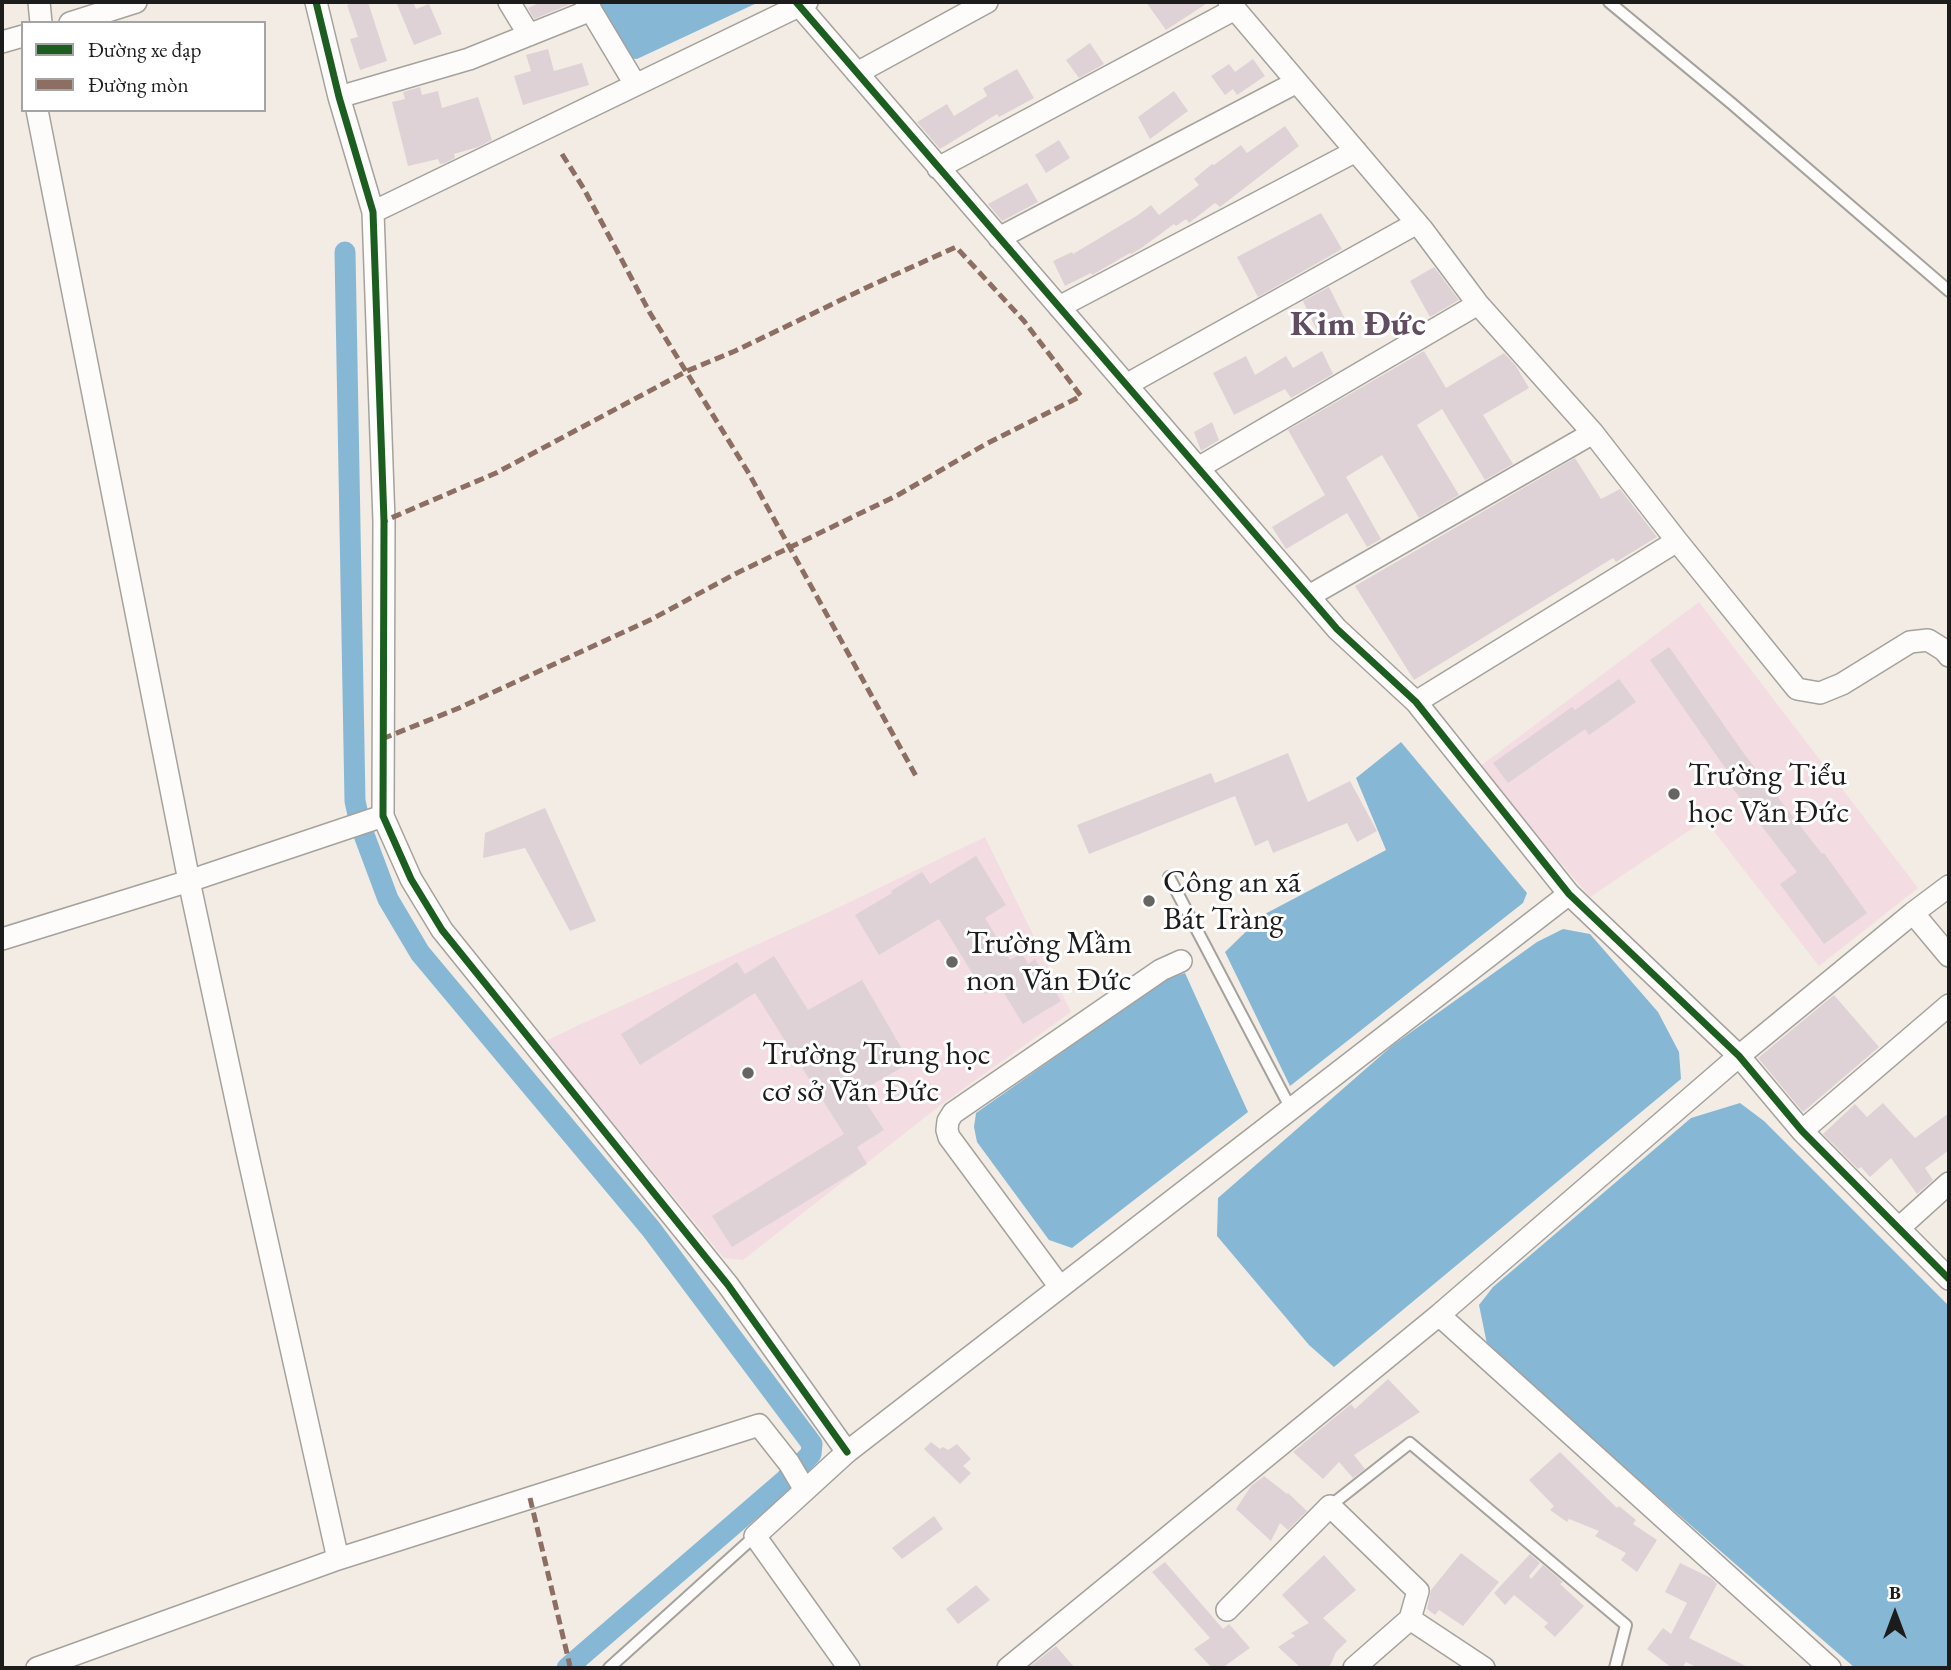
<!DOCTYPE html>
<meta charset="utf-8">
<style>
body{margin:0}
#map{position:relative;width:1951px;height:1670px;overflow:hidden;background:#f3ece4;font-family:"EB Garamond",serif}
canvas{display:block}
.frame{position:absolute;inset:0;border:4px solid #1c1c1c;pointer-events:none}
.legend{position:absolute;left:21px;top:21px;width:245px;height:91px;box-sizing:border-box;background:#fff;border:2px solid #a4a4a4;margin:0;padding:9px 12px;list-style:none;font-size:21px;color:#1c1c1c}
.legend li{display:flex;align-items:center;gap:14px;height:35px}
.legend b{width:35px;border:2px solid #a4a4a4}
.north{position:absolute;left:1860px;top:1579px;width:70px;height:70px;-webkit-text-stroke:5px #fff;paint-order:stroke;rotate:0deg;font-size:19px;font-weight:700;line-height:28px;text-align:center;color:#1c1c1c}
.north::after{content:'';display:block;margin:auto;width:24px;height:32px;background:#1c1c1c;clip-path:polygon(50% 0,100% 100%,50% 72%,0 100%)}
</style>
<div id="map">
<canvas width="1951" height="1670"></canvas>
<div class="frame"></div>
<ul class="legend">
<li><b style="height:9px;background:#1b5e20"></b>Đường xe đạp</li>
<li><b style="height:9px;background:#8d6e63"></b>Đường mòn</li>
</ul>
<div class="north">B</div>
</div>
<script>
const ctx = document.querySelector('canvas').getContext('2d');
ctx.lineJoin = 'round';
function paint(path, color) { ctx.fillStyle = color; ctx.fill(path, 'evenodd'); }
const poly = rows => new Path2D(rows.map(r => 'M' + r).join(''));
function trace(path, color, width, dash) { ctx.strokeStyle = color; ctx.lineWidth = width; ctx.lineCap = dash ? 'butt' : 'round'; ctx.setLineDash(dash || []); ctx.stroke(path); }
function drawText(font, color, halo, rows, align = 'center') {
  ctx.font = font + ' "EB Garamond",serif'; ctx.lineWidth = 6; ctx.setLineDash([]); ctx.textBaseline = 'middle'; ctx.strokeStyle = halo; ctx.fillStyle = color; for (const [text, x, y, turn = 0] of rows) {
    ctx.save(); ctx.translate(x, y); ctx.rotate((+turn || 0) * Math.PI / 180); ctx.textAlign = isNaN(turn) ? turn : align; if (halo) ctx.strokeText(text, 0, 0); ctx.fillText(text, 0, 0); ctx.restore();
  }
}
paint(poly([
 [1699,602,1918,888,1819,966,1705,820,1590,897,1479,767],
 [985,837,1071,1012,942,1104,743,1260,724,1258,546,1041,577,1026,829,912]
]), '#f3dce2');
paint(poly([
 [596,2,759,2,637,59,626,58],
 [1401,742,1527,893,1523,903,1290,1086,1225,952,1263,915,1386,850,1356,778],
 [1563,929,1590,934,1658,1012,1679,1052,1681,1079,1334,1367,1309,1345,1217,1236,1218,1198,1393,1045,1537,942],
 [1185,973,1248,1112,1072,1248,1049,1240,977,1142,974,1127,976,1113,1166,979],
 [1740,1103,1764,1121,1949,1306,1949,1668,1855,1668,1488,1349,1479,1305,1493,1287,1691,1118]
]), '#86b8d5');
trace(poly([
 [345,252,355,801,360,824,388,899,420,953,651,1229,812,1444,811,1454,784,1481,567,1668]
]), '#86b8d5', 21);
paint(poly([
 [357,2,368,2,387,61,360,70,350,39,358,37,347,5],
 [396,2,413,2,416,9,429,4,442,34,414,45],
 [541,2,573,2,573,3,534,19,528,8],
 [1146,2,1209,2,1166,30],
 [1090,43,1104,64,1079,78,1066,60],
 [548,49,554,71,582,63,589,85,523,105,514,76,531,71,526,55],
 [1253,59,1265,76,1237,95,1233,89,1225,95,1211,76,1229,64,1235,72],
 [1017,69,1034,98,999,117,997,114,940,149,917,122,947,104,954,116,987,96,983,88],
 [420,87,422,95,438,91,442,108,478,97,492,140,478,147,454,154,455,158,445,163,440,164,438,159,408,166,392,102,405,99,403,92],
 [1174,91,1188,111,1150,139,1138,117],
 [1285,126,1299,146,1220,207,1215,203,1189,223,1186,219,1176,226,1174,224,1140,249,1131,254,1130,253,1092,275,1091,273,1065,286,1053,261,1072,252,1073,254,1138,215,1151,205,1159,215,1199,185,1194,179,1212,164,1214,165,1241,145,1247,153],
 [1059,140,1070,158,1046,173,1035,155],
 [1027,183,1038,202,1002,221,988,204],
 [1321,213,1342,249,1258,297,1237,257],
 [1434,267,1459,300,1430,317,1410,281],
 [1329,287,1348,325,1319,335,1303,301],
 [1322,351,1333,374,1291,398,1285,389,1234,415,1213,373,1246,356,1255,375,1286,356,1293,368],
 [1424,351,1446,388,1504,353,1516,366,1529,388,1483,415,1513,464,1485,480,1442,409,1417,425,1459,495,1419,518,1382,455,1346,477,1381,539,1367,547,1347,513,1286,549,1272,527,1325,495,1288,430],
 [1212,422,1219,440,1201,451,1194,432],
 [1575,458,1601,499,1620,489,1657,537,1616,562,1613,558,1414,680,1355,586],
 [1669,647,1745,755,1822,854,1824,853,1867,913,1824,944,1780,884,1797,872,1721,773,1726,769,1650,660],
 [1619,679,1636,702,1589,735,1585,729,1508,783,1493,763,1572,707,1575,710],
 [1288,753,1308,802,1350,781,1377,831,1357,842,1347,823,1273,853,1268,840,1255,846,1235,796,1089,854,1077,825,1211,773,1215,783],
 [545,808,596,921,570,931,525,848,483,858,485,833],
 [976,856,1006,905,985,918,1010,960,1022,953,1028,964,1035,959,1061,1001,1023,1024,999,985,985,994,939,919,879,955,855,915,892,893,891,891,922,872,930,884],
 [774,956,808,1010,862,980,910,1063,859,1092,884,1130,857,1147,867,1164,732,1247,712,1216,844,1134,755,993,640,1065,621,1034,737,962,745,974],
 [1834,995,1879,1047,1803,1112,1758,1058],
 [1883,1103,1915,1138,1949,1113,1949,1150,1925,1168,1933,1180,1917,1194,1891,1158,1870,1177,1861,1167,1858,1169,1823,1134,1855,1104,1867,1117],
 [1388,1379,1420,1412,1354,1455,1365,1469,1353,1478,1339,1462,1323,1479,1293,1452,1351,1404,1355,1409],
 [931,1442,940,1449,943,1447,948,1450,957,1444,971,1459,963,1466,971,1473,960,1484,924,1449],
 [1560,1452,1617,1508,1619,1506,1636,1520,1633,1524,1657,1540,1637,1572,1621,1560,1626,1553,1595,1536,1599,1531,1569,1519,1567,1522,1550,1510,1554,1506,1529,1480],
 [1264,1476,1287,1494,1288,1493,1307,1511,1288,1530,1280,1523,1271,1541,1236,1509,1251,1486],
 [934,1516,943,1529,902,1559,892,1548],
 [1461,1553,1499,1582,1463,1626,1439,1610,1435,1615,1427,1609,1431,1590],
 [1530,1554,1540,1563,1529,1576,1531,1579,1543,1565,1563,1582,1560,1584,1584,1606,1555,1637,1544,1627,1548,1623,1514,1595,1505,1605,1494,1593],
 [1324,1555,1356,1590,1323,1618,1347,1641,1336,1652,1329,1668,1301,1668,1278,1647,1295,1636,1291,1633,1309,1623,1282,1595],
 [1165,1562,1223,1629,1229,1624,1250,1648,1222,1668,1212,1668,1194,1649,1210,1638,1152,1572],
 [1680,1563,1711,1578,1717,1584,1689,1638,1750,1668,1698,1668,1686,1662,1682,1668,1672,1668,1647,1649,1663,1628,1671,1634,1687,1603,1665,1592],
 [976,1585,990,1600,958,1624,946,1609],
 [1056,1646,1075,1668,1028,1668]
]), '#ded2d7');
const lane = poly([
 [1609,2,1731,103,1949,291],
 [1169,877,1291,1109],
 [1330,1506,1410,1443,1626,1625,1615,1668],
 [609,1668,755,1536]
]);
const street = poly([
 [39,2,41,23],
 [316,2,339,97,373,212,384,521,383,816,411,879,442,930,728,1285,847,1452],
 [509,2,529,35],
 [586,2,635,84],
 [796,2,1337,629,1416,702,1569,894,1739,1056,1802,1131,1949,1279],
 [1229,2,1422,229,1478,304,1593,433,1677,541,1797,689,1820,693,1842,684,1910,642,1928,640,1944,650,1949,656],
 [70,23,136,2],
 [2,42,23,36],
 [857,73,987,2],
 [339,97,469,59,591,10],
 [37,110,189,881,247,1151,338,1559],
 [938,168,1235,9],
 [373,212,807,2],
 [999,238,1297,82],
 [1059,307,1356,151],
 [1126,385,1417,223],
 [1198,468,1478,304],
 [1309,596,1593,433],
 [1416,702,1677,541],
 [1913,913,1949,956],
 [2,939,189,881,383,816],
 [1802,1131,1949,1005],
 [1899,1228,1949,1183],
 [1060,1287,949,1137,947,1130,948,1121,953,1113,1161,970,1181,961],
 [1439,1315,1830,1668],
 [1227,1610,1330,1506,1418,1591,1410,1619,1484,1668],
 [37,1668,338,1559,759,1425,789,1463,805,1490],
 [849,1668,755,1536,847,1452,1569,894],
 [1008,1668,1439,1315,1739,1056,1913,913,1949,886],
 [1354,1668,1410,1619]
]);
trace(lane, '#a5a29d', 14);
trace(street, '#a5a29d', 24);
trace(lane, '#fdfcfb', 10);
trace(street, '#fdfcfb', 21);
trace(poly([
 [562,154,584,189,650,313,748,472,916,776],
 [382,739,459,708,652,619,735,574,898,495,986,444,1081,396,1024,321,956,247,872,285,735,351,687,371,496,473,384,521],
 [530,1498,570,1666]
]), '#8d6e63', 5, [10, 5]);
trace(poly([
 [316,2,339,97,373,212,384,521,383,816,411,879,442,930,728,1285,847,1452],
 [796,2,1337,629,1416,702,1569,894,1739,1056,1802,1131,1949,1279]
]), '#1b5e20', 7);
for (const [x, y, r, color] of [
 [1674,794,7,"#676562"],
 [1149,901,7,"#676562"],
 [952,962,7,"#676562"],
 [748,1073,7,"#676562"]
]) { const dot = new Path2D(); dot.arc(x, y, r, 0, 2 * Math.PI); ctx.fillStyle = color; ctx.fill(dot); trace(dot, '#fff', 2.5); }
drawText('32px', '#1c1c1c', '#fff', [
 ["Trường Tiểu",1688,776],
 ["học Văn Đức",1688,813],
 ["Công an xã",1163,883],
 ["Bát Tràng",1163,920],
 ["Trường Mầm",966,944],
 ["non Văn Đức",966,981],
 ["Trường Trung học",762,1055],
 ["cơ sở Văn Đức",762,1092]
], 'left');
drawText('bold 35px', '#604e60', '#fff', [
 ["Kim Đức",1358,325]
]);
</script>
